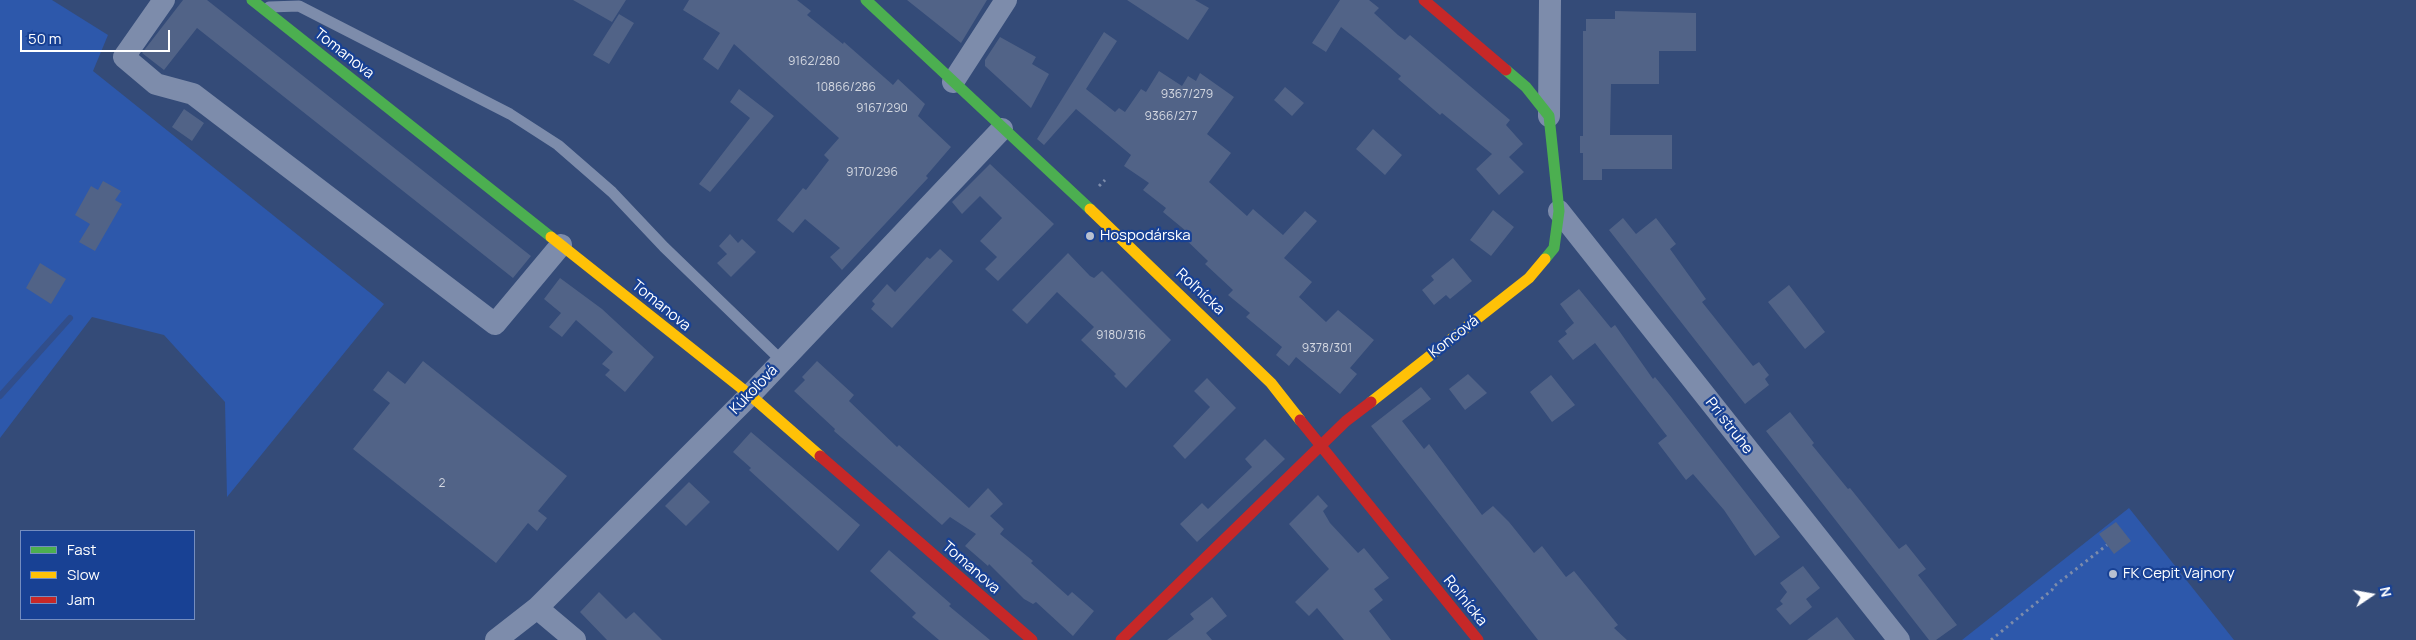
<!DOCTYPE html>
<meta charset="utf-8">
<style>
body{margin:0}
#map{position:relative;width:2416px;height:640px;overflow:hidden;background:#344b78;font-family:Manrope,sans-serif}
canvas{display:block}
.legend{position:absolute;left:20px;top:530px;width:175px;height:90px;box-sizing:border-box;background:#184194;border:1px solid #748dbf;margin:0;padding:6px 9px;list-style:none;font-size:15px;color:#fff}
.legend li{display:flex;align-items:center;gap:10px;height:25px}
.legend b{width:25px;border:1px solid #748dbf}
.north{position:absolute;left:2346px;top:570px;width:50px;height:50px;-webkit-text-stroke:4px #184194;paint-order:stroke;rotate:78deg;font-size:14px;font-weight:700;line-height:20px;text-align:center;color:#fff}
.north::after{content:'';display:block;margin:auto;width:18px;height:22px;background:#fff;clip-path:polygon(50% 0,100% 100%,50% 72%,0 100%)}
.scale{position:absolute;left:20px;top:30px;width:150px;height:22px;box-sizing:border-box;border:2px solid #fff;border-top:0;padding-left:6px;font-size:15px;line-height:18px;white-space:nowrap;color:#fff;-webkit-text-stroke:4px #184194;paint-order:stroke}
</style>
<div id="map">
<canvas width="2416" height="640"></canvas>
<ul class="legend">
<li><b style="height:6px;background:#4caf50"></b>Fast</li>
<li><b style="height:6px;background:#ffc107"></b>Slow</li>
<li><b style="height:6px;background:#c62828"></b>Jam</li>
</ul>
<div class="north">N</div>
<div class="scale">50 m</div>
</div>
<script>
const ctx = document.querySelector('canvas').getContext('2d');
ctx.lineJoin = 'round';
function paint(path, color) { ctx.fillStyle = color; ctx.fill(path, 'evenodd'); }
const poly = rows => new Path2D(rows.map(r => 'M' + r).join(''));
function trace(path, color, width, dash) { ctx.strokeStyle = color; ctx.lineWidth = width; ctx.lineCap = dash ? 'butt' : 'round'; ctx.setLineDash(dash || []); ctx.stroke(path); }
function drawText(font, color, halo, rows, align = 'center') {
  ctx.font = font + ' Manrope,sans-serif'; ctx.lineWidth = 4.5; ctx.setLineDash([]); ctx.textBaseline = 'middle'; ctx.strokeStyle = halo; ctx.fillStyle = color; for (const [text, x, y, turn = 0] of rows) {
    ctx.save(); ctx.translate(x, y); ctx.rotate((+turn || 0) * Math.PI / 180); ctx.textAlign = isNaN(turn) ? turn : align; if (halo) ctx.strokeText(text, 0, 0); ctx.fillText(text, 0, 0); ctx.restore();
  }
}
paint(poly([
 [0,0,52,0,108,35,93,71,384,304,227,497,225,402,164,335,92,317,0,438],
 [2129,508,2234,640,1962,640]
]), '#2d58ab');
trace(poly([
 [0,396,70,318]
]), '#314e8b', 6);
paint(poly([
 [183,0,207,0,531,256,513,278,197,28,164,70,142,53],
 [573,0,626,0,612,22],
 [689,0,797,0,811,11,807,15,843,44,844,42,893,85,898,79,925,104,918,116,951,147,926,176,928,178,842,270,830,257,840,248,805,219,793,233,777,220,803,188,806,190,829,160,824,155,839,138,734,44,718,70,703,59,720,33,683,10],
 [907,0,987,0,961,43],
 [1127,0,1195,0,1209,8,1188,40],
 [1340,0,1369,0,1379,8,1374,13,1398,35,1405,40,1410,35,1510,120,1506,125,1523,144,1509,157,1524,172,1499,195,1476,169,1492,154,1442,113,1440,115,1398,79,1401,76,1360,42,1341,27,1326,52,1312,43],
 [1615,11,1696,13,1696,51,1659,51,1659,84,1611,84,1610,135,1672,135,1672,169,1602,169,1602,180,1583,180,1583,153,1580,153,1580,136,1583,136,1583,31,1586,31,1586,19,1615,19],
 [619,14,634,23,609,64,593,55],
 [1104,32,1117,41,1086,89,1115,112,1119,108,1125,112,1141,89,1146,92,1159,71,1182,86,1188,76,1196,81,1200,73,1234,97,1207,134,1231,153,1209,182,1247,216,1253,209,1283,235,1305,211,1317,221,1284,258,1312,282,1299,297,1326,322,1338,310,1374,340,1350,368,1357,374,1340,394,1296,357,1289,366,1276,355,1282,347,1246,317,1250,313,1228,295,1233,290,1205,264,1208,261,1182,236,1186,231,1163,212,1166,208,1143,190,1149,183,1124,166,1131,155,1076,109,1044,145,1037,139],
 [1000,37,1036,57,1032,64,1049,74,1031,108,985,66,985,60],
 [1285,87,1304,103,1292,116,1274,100],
 [739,89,774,116,710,192,699,184,750,118,730,102],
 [184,109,204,123,192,141,172,127],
 [1373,129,1402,155,1385,175,1356,149],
 [990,164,1054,224,998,281,985,269,997,257,980,241,1002,218,980,196,962,214,952,202],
 [103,181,121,191,115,200,122,204,95,251,79,242,90,224,75,215,91,186,98,190],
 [1493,210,1514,227,1491,256,1470,240],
 [1623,218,1636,234,1656,218,1676,244,1670,249,1706,299,1702,302,1753,366,1759,362,1769,375,1765,379,1769,385,1745,404,1609,230],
 [730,234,738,243,742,239,756,252,731,277,717,263,727,254,719,246],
 [940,249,953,261,892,328,871,309,875,304,872,301,887,284,895,292,927,257,930,259],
 [1068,253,1090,276,1094,278,1102,271,1171,340,1126,388,1114,376,1116,374,1081,340,1094,327,1057,292,1027,324,1012,310],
 [1453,258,1472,281,1450,299,1446,295,1434,305,1422,290,1434,280,1431,276],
 [40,263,66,279,51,304,26,288],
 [560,278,602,309,654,357,625,392,605,375,610,370,602,364,613,352,576,320,562,337,549,327,561,313,544,299],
 [1789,285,1825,332,1805,349,1768,302],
 [1579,289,1611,328,1615,325,1653,379,1655,377,1672,398,1780,537,1755,556,1724,510,1693,474,1686,480,1658,443,1667,436,1595,343,1573,360,1558,341,1567,334,1565,331,1574,323,1560,304],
 [423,361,567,476,538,511,547,518,537,531,528,523,496,563,353,449,390,403,373,390,388,371,405,384],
 [817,361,854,395,849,401,897,447,899,445,969,508,988,488,1003,504,990,516,1004,529,1000,534,1033,561,1031,563,1068,596,1072,592,1094,611,1073,636,1036,602,1033,604,1024,599,989,564,988,566,965,546,976,534,950,517,942,525,834,431,835,429,794,391,805,380,802,377],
 [1468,374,1487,393,1465,410,1449,389],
 [1551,375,1575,405,1552,422,1530,392],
 [1207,378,1236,408,1185,459,1173,446,1210,407,1194,391],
 [1421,387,1431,399,1402,421,1424,449,1429,444,1482,515,1493,506,1509,522,1534,553,1542,546,1566,577,1574,571,1618,625,1614,628,1627,640,1538,640,1371,426],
 [1790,412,1814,443,1812,445,1848,489,1850,488,1899,549,1906,544,1926,569,1918,575,1957,625,1936,640,1929,640,1766,431],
 [751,432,860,525,838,551,749,470,751,468,733,452],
 [1265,439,1285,459,1197,542,1180,524,1202,503,1208,509,1252,467,1245,459],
 [689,482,710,502,686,526,665,506],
 [1318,495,1328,506,1323,511,1330,523,1358,553,1364,548,1389,578,1374,589,1383,600,1369,611,1391,640,1344,640,1317,608,1309,616,1295,602,1329,569,1289,524],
 [2116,522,2131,541,2114,554,2099,534],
 [889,550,951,604,949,606,990,640,939,640,912,617,916,613,870,571],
 [1803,566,1820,588,1806,599,1812,607,1790,625,1776,609,1783,604,1780,601,1787,592,1780,583],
 [599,592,626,619,634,612,662,640,607,640,580,612],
 [1212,597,1227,616,1206,633,1212,640,1167,640,1194,619,1190,614],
 [1837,617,1855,640,1807,640]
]), '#516387');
trace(poly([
 [1099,186,1105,180],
 [1991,640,2052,590,2053,587,2107,545]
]), '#7d8cab', 3, [2.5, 4]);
trace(poly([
 [269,7,299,6,510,114,558,145,612,192,664,247,782,361]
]), '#7d8cab', 11);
trace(poly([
 [164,0,124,57,156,84,193,94,495,324,561,245],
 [953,82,1006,0],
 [1549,116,1550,0],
 [1559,211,1899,640],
 [537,608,575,640],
 [496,640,537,608,750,395,1002,129]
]), '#7d8cab', 22);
trace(poly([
 [252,0,551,237],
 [866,0,1090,209],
 [1506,70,1526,87,1549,116,1559,211,1554,248,1545,259]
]), '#4caf50', 11);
trace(poly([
 [1090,209,1271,383,1300,420],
 [551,237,750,395,820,456],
 [1371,402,1529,278,1545,259]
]), '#ffc107', 11);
trace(poly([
 [1424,0,1506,70],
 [1300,420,1478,640],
 [820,456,1032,640],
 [1121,640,1346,421,1371,402]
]), '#c62828', 11);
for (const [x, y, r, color] of [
 [1090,236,5,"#b8c0d0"],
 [2113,574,5,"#b8c0d0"]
]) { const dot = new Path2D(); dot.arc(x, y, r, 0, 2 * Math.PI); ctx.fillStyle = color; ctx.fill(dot); trace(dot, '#184194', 2); }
drawText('12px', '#d4d8e1', null, [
 ["9162/280",814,62],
 ["10866/286",846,88],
 ["9367/279",1187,95],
 ["9167/290",882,109],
 ["9366/277",1171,117],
 ["9170/296",872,173],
 ["9180/316",1121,336],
 ["9378/301",1327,349],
 ["2",442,484]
]);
drawText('15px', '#fff', '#184194', [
 ["Tomanova",344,54,38],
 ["Roľnícka",1200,292,43],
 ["Tomanova",661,306,39],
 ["Koncová",1454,337,-38],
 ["Kúkoľová",754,390,-46],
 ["Pri struhe",1729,426,52],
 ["Tomanova",971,568,41],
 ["Roľnícka",1465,601,51]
]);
drawText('15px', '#fff', '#184194', [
 ["Hospodárska",1100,236],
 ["FK Cepit Vajnory",2123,574]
], 'left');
</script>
